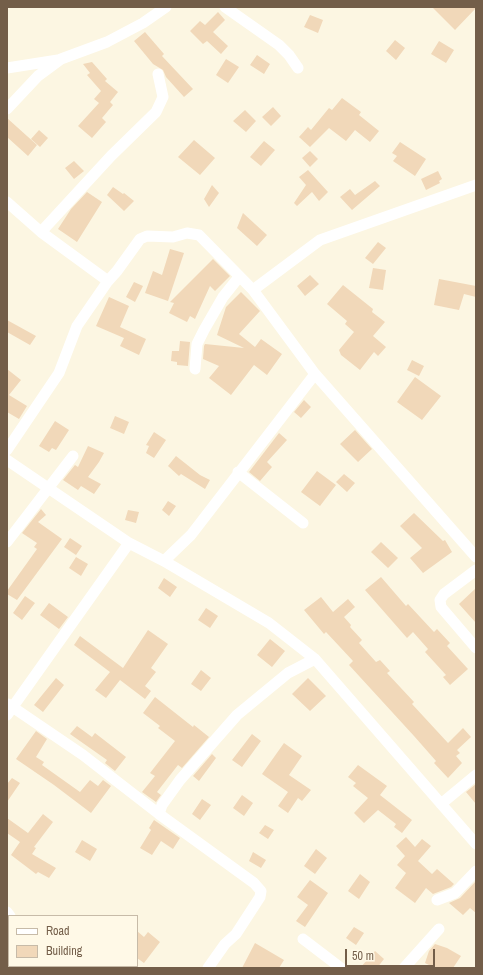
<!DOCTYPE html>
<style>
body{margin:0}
#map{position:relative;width:483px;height:975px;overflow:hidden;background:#fcf6e2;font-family:"Archivo Narrow",sans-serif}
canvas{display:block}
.frame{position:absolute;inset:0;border:8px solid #735e49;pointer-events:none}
.legend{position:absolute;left:8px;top:915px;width:130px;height:52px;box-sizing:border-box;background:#fff9e7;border:1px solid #c7bba8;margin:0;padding:5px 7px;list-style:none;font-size:12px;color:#735e49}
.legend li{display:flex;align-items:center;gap:8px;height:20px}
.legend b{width:20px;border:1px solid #c7bba8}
.scale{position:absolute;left:345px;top:949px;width:90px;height:18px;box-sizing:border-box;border:2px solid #735e49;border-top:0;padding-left:5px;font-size:12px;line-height:14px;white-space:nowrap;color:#735e49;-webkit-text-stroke:3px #fff9e7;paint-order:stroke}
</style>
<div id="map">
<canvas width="483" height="975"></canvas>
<div class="frame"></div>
<ul class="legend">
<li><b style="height:5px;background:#fff"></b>Road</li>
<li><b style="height:11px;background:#f1d8b9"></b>Building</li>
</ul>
<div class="scale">50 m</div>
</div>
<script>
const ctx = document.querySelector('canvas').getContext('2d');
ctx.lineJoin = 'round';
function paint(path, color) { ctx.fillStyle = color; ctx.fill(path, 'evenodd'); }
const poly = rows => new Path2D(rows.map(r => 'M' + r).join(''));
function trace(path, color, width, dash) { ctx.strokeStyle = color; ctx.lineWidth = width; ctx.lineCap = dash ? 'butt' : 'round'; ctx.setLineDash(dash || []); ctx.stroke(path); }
paint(poly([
 [432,7,476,7,476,8,455,30],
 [218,12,225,20,213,32,228,46,221,54,207,41,203,44,190,31,200,21,205,25],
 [310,15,323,20,318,33,304,27],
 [145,32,164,54,162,56,193,89,184,97,166,77,163,70,153,64,134,41],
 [395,40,405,48,396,60,386,51],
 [439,41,454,50,446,63,431,54],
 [257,55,270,64,264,74,250,65],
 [226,59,239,67,228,83,216,75],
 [92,62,107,79,105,81,118,92,110,102,113,105,102,118,106,122,92,138,78,126,99,103,94,99,101,91,87,75,90,73,83,64],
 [342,98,361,112,359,115,379,131,370,142,355,130,346,141,329,128,310,147,299,137,308,127,311,130,329,108,332,110],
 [273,107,281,116,271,126,262,117],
 [245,110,256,121,246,132,233,121],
 [7,118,37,145,28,156,7,137],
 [39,130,48,138,40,147,31,139],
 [194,140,215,158,200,175,178,157],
 [264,141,275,150,261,166,250,157],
 [400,142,426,159,415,176,393,161,397,156,392,153],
 [310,151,318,159,310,167,302,158],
 [74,161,84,171,74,179,65,168],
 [308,170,328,192,319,201,312,192,297,206,294,203,306,185,299,177],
 [438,171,442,179,439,181,440,183,426,190,421,179],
 [375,181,380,186,352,210,340,197,350,189,355,195],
 [212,185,219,193,209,207,204,199],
 [113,187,123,194,124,193,134,201,124,211,107,195],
 [87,192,102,202,77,242,58,229,71,209],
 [243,213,267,235,257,246,237,228],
 [378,242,386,248,373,264,365,258],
 [170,249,184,253,168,301,145,293,153,271,162,275],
 [213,259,230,276,215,291,210,286,195,319,190,316,187,322,169,313,174,303,170,302],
 [373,268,386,270,383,290,369,288],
 [310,275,319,284,305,296,297,286],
 [439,279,476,286,476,297,464,294,459,310,434,305],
 [134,282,143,286,135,302,126,297],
 [343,285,373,309,372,312,385,322,373,336,386,347,378,356,374,352,360,370,341,355,339,350,354,332,345,324,347,321,327,304],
 [241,292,260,311,239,334,255,347,261,339,282,354,267,375,254,365,231,395,209,378,219,366,203,359,204,346,205,344,244,348,217,335,226,307],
 [109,297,129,306,120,327,146,339,139,355,120,346,124,338,96,326],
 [7,320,36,336,30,345,7,332],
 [180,341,190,342,188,366,177,365,177,362,171,361,172,351,179,351],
 [412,360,424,366,419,376,407,370],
 [7,369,21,380,9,395,27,406,19,419,7,412],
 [415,377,441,396,422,420,397,402],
 [304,400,311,407,301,418,294,412],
 [115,416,129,422,124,434,110,428],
 [55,421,69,430,56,450,52,448,49,452,39,446],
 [355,430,372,449,358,462,340,444],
 [154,432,166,440,154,458,146,453,149,446,146,445],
 [279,433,287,440,267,462,272,467,260,481,249,472],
 [88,446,104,453,99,462,88,477,101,484,94,494,81,486,78,490,63,480,75,465,78,467],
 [176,456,200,475,210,480,205,489,181,474,179,476,168,466],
 [317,471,336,485,320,506,301,492],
 [344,474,355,483,347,492,336,482],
 [168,501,176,506,169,516,162,510],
 [41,509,46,515,38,522,62,539,17,600,7,594,7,591,37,549,34,547,37,543,22,533],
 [128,510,139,512,136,523,125,520],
 [414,513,443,541,445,540,452,552,423,573,410,558,422,548,400,526],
 [70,538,82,546,76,555,64,547],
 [381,542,398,558,388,568,371,552],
 [76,557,88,564,81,576,69,568],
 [381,577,406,606,408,604,434,632,437,629,450,643,447,646,468,669,450,685,443,677,446,675,425,652,428,649,413,632,407,638,365,590],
 [164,578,177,587,170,597,158,588],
 [476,588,476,623,459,604],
 [25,596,35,603,22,620,13,613],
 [321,597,333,612,348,599,355,607,344,617,351,625,350,627,362,640,359,643,376,662,380,660,390,671,387,673,414,702,412,704,448,743,463,728,471,737,457,750,460,753,456,756,462,763,448,778,434,763,436,761,414,736,349,665,353,661,326,632,324,634,304,610],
 [49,603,68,617,59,629,40,615],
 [206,608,218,616,210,628,198,620],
 [148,630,168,644,151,668,156,672,145,686,151,691,145,699,120,680,106,698,95,690,110,672,74,645,80,636,123,668],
 [270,639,285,651,272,667,257,655],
 [201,670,211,678,201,691,191,684],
 [56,678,64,685,43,712,34,705],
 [308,678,326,696,310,711,292,694],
 [155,697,193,727,194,725,209,737,182,768,178,765,157,792,161,795,156,802,142,792,155,776,150,773,175,741,158,728,160,726,143,713],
 [77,726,92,737,95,733,126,757,115,771,105,763,107,760,70,734],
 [36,731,47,739,36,757,44,762,42,765,80,792,90,780,98,786,103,780,111,786,91,813,54,785,16,759],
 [252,734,261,741,242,767,232,760],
 [284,743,302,756,289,775,311,790,302,801,298,798,288,813,278,806,288,792,262,774],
 [212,754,216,758,199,781,193,776],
 [358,765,387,786,380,795,412,820,402,833,394,827,396,824,378,810,364,823,354,813,368,798,353,786,356,783,348,777],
 [12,778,20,783,7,802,7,784],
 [476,784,476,804,466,792],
 [242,795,253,803,244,816,233,808],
 [202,799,211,805,200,820,192,814],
 [43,814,53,822,34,847,36,848,32,854,56,868,49,878,38,872,36,874,11,855,20,842,7,833,7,818,28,833],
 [154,820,180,838,173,849,161,841,152,855,140,848,151,830,149,828],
 [265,825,274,830,268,839,259,833],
 [406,837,415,847,422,839,431,846,418,861,432,874,437,869,454,884,451,887,433,894,426,888,415,903,395,888,406,873,397,865,405,856,396,846],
 [82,840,97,849,90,861,75,852],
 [316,849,327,858,315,874,304,866],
 [253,852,266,860,261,868,249,861],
 [360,874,370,882,359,899,348,891],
 [310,880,328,893,305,927,296,921,308,905,297,897],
 [476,881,476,913,470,908,463,915,449,903,460,898],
 [354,927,364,933,356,945,346,938],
 [137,931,144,937,148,932,160,942,144,963,137,958],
 [255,943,284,960,279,968,242,968],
 [435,944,447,948,461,956,453,968,435,968,425,963,429,951],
 [375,951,384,959,377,968,360,968]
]), '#f1d8b9');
trace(poly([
 [225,7,279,45,289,55,298,68],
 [7,68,58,60],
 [7,109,38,76,61,59,107,42,143,23,166,7],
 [7,202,41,232,108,281],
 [41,232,111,156,156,112,163,97,158,74],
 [253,290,320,240,476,185],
 [195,369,197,344,204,330,223,297,239,277],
 [7,450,59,373,77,326,108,281,117,271,140,239,147,236,173,237,187,233,199,235,253,290,315,374,476,557],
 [7,460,129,543,164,561,269,623,315,659,476,844],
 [238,472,303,523],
 [7,542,73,456],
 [164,561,191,535,315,374],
 [476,570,444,594,440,600,441,607,476,648],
 [8,704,83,755,159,814],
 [7,715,129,543],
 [441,804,476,775],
 [437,900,455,893,476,871],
 [7,912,10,916],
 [303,939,341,968],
 [56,966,58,968],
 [208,968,225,944,236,934,260,897,261,891,254,883,159,814,162,805,180,780,237,715,288,673,315,659],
 [404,968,439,929]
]), '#fff', 11);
</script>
